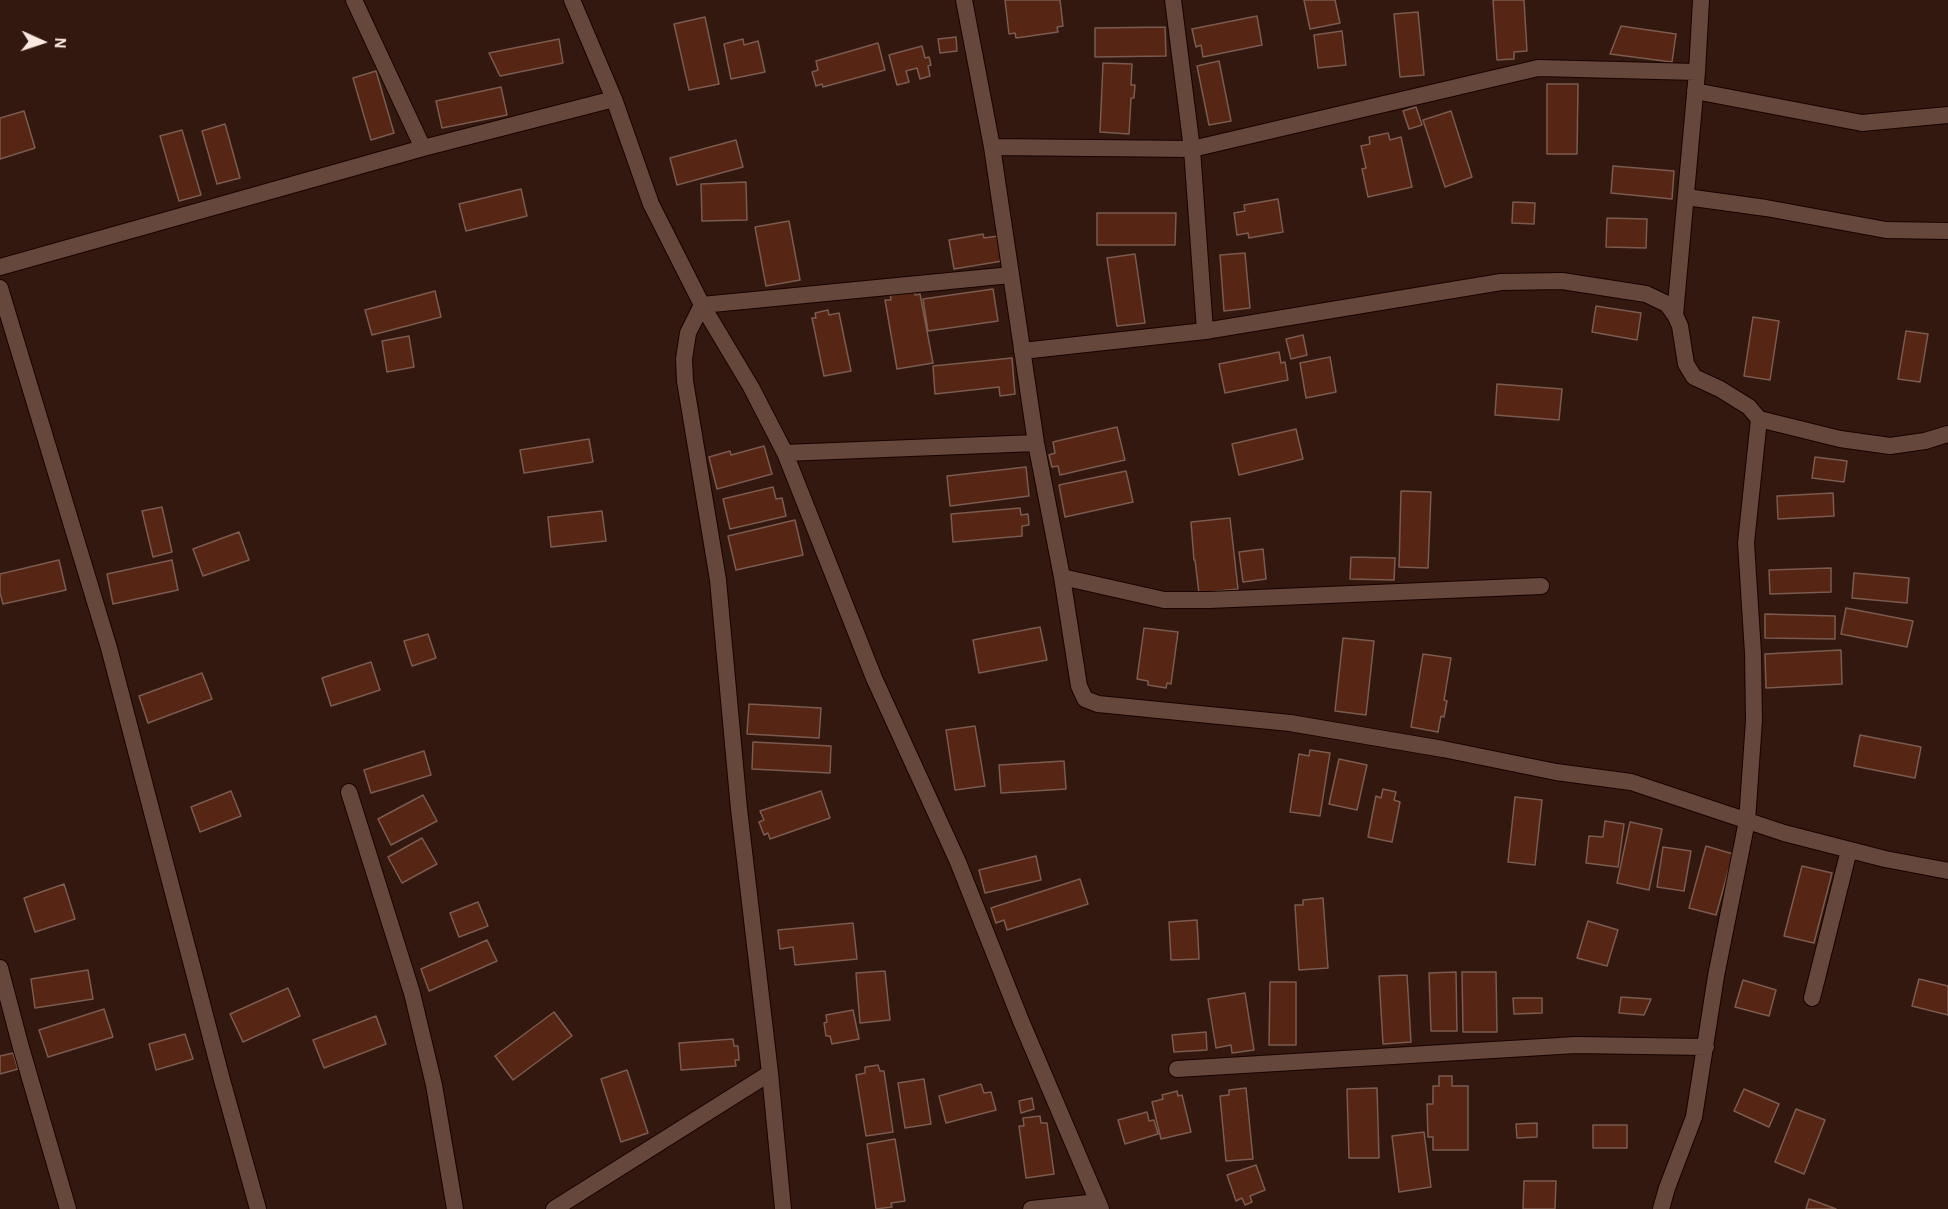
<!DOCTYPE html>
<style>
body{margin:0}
#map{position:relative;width:1948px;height:1209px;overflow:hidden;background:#32180f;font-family:"Alegreya Sans",sans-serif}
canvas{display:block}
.north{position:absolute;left:12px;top:12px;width:60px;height:60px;-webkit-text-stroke:4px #32180f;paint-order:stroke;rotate:93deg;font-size:16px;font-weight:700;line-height:24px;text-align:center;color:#fbe8e1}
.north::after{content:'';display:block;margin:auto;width:21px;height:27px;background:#fbe8e1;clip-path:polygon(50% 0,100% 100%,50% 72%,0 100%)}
</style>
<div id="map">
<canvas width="1948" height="1209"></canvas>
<div class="north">N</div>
</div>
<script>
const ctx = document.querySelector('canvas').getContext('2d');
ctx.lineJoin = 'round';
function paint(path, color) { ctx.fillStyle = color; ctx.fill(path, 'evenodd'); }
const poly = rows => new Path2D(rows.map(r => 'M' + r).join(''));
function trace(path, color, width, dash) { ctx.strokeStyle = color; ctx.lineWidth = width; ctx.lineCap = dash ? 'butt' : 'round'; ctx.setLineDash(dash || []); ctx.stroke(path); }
const building = poly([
 [1005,0,1060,0,1063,26,1057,27,1058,32,1016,38,1015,33,1009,34,1005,0],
 [1304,0,1335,0,1340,23,1310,29,1304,0],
 [1493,0,1524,0,1527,51,1514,52,1514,59,1497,60,1493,0],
 [1418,12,1424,75,1400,77,1394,14,1418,12],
 [1257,16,1262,45,1203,57,1201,45,1196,47,1192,29,1257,16],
 [705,17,719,84,689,90,674,24,705,17],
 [1621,26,1676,34,1672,62,1610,54,1621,26],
 [1165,27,1166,56,1095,57,1095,28,1165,27],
 [1342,31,1346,65,1318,68,1314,35,1342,31],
 [956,37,957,51,940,53,938,39,956,37],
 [559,39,563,63,500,76,489,53,559,39],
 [743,39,744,45,758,41,765,72,731,79,724,44,743,39],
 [878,43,885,70,823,87,822,84,816,86,812,72,818,70,816,61,878,43],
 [922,46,925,58,929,57,931,65,928,66,930,76,920,79,917,68,906,71,909,82,897,85,889,55,922,46],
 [1219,61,1231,121,1209,125,1197,66,1219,61],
 [1103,63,1132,64,1131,85,1135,85,1134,98,1131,98,1129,134,1100,132,1103,63],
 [376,71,394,133,371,140,353,78,376,71],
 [1547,84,1578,84,1577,154,1547,154,1547,84],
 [501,87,507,115,442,128,436,101,501,87],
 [1416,107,1422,125,1409,129,1403,111,1416,107],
 [24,111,35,148,0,159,0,118,24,111],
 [1451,111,1472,177,1445,187,1423,120,1451,111],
 [225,124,240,178,217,184,202,131,225,124],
 [182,130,201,195,179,201,160,136,182,130],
 [1388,133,1390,140,1401,137,1412,187,1368,197,1362,169,1366,168,1361,146,1370,144,1369,137,1388,133],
 [736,140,743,167,677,185,670,158,736,140],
 [1613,166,1674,171,1672,199,1611,193,1613,166],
 [746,182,747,220,702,221,701,184,746,182],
 [521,189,527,216,466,231,459,204,521,189],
 [1278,199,1283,232,1249,238,1248,233,1237,235,1234,213,1245,211,1244,205,1278,199],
 [1513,202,1535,203,1534,224,1512,223,1513,202],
 [1097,213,1176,213,1175,245,1097,245,1097,213],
 [1607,218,1647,219,1646,248,1606,247,1607,218],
 [789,221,800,280,766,286,755,227,789,221],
 [983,234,984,238,998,236,1002,261,954,269,949,240,983,234],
 [1245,253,1250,308,1224,311,1220,255,1245,253],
 [1135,254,1145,323,1117,326,1107,258,1135,254],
 [914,289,915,295,920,294,933,363,897,369,885,300,891,300,890,293,914,289],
 [993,289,998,321,928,331,923,299,993,289],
 [435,291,441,317,372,335,365,310,435,291],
 [1596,306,1641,313,1637,340,1592,332,1596,306],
 [828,310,829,315,839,313,851,371,824,376,812,318,816,318,815,313,828,310],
 [1753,317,1779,321,1770,380,1744,376,1753,317],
 [1906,331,1928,334,1920,382,1898,379,1906,331],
 [1303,335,1307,355,1291,359,1286,339,1303,335],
 [409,336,414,367,387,372,382,341,409,336],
 [1279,352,1281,363,1285,362,1288,380,1225,393,1219,364,1279,352],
 [1330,357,1336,392,1306,398,1300,363,1330,357],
 [1012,358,1015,394,1000,396,999,387,935,394,933,366,1012,358],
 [1497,384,1562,389,1559,420,1495,415,1497,384],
 [1117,427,1125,460,1060,475,1058,466,1052,467,1049,455,1055,453,1053,442,1117,427],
 [1296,429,1303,459,1239,475,1232,444,1296,429],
 [589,439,593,462,524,473,520,450,589,439],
 [764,446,772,474,717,489,709,457,730,451,731,455,764,446],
 [1815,457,1847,461,1844,482,1812,478,1815,457],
 [1026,467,1029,496,950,506,947,476,1026,467],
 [1126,471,1133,502,1065,517,1059,485,1126,471],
 [773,487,776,499,782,498,786,516,730,529,723,499,773,487],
 [1401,491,1431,492,1428,568,1399,567,1401,491],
 [1833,493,1834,516,1778,519,1777,496,1833,493],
 [162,507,172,552,153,557,142,511,162,507],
 [1020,508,1021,515,1028,514,1029,525,1022,526,1022,536,953,542,951,514,1020,508],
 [602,511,606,541,551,547,548,517,602,511],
 [1230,518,1238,589,1199,593,1195,560,1194,560,1191,522,1230,518],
 [795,520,803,555,736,570,728,536,795,520],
 [239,532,249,560,203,576,193,549,239,532],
 [1263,549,1266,579,1243,582,1239,552,1263,549],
 [1351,557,1395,558,1394,580,1350,579,1351,557],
 [59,560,66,590,3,604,0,593,0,574,59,560],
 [172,560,178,590,113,604,107,574,172,560],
 [1831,568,1831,592,1770,594,1769,570,1831,568],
 [1854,573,1909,578,1907,603,1852,598,1854,573],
 [1846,608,1913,621,1907,647,1841,634,1846,608],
 [1765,614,1835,616,1835,639,1765,638,1765,614],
 [1040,627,1047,660,979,673,973,640,1040,627],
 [1144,628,1178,632,1171,684,1167,683,1166,688,1148,685,1148,681,1137,679,1144,628],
 [428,634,436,658,412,666,404,641,428,634],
 [1343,638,1374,641,1366,715,1335,711,1343,638],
 [1841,650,1842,684,1766,688,1765,654,1841,650],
 [1423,654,1451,658,1444,700,1447,701,1444,717,1441,716,1438,732,1411,727,1423,654],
 [371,662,380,690,331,706,322,678,371,662],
 [202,673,212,699,148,723,139,696,202,673],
 [749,704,821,708,819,738,747,734,749,704],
 [975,726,985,786,955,790,946,730,975,726],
 [1860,735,1921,747,1915,778,1854,766,1860,735],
 [753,742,831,746,830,773,752,769,753,742],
 [1310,750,1330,753,1320,816,1290,812,1299,754,1309,756,1310,750],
 [424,751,431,775,371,793,364,770,424,751],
 [1339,759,1367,765,1357,810,1329,804,1339,759],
 [1064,761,1066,789,1001,793,999,765,1064,761],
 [1383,789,1396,792,1394,800,1400,802,1392,842,1368,837,1376,796,1381,798,1383,789],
 [231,791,241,816,200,832,191,807,231,791],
 [821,791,830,818,770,839,768,833,764,835,759,822,764,820,760,811,821,791],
 [423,795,437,821,391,845,378,819,423,795],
 [1515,797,1542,800,1535,865,1508,862,1515,797],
 [1605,821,1624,824,1618,867,1586,863,1589,836,1603,837,1605,821],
 [1630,822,1662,829,1649,890,1617,883,1630,822],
 [422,838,437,864,402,883,388,857,422,838],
 [1706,846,1733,854,1716,915,1689,908,1706,846],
 [1663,847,1691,851,1684,891,1657,887,1663,847],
 [1036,856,1041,880,985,893,979,870,1036,856],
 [1802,866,1832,873,1814,943,1784,936,1802,866],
 [1080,879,1088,904,1007,930,1004,920,996,923,991,908,1080,879],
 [64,884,75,919,35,932,24,898,64,884],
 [1323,898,1328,968,1299,970,1295,905,1303,905,1303,900,1323,898],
 [478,902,488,926,459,937,450,913,478,902],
 [1197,920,1199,959,1171,960,1169,922,1197,920],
 [1588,921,1618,930,1607,966,1577,958,1588,921],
 [853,923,857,959,795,965,793,947,780,949,778,930,853,923],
 [487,940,497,961,429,991,421,969,487,940],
 [88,970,93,999,35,1008,31,979,88,970],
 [885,971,890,1020,860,1023,856,973,885,971],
 [1456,972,1457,1031,1431,1031,1429,973,1456,972],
 [1462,972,1496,972,1497,1032,1463,1032,1462,972],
 [1407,975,1411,1042,1383,1044,1379,976,1407,975],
 [1919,979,1948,986,1948,1015,1912,1006,1919,979],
 [1743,980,1776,990,1769,1016,1735,1007,1743,980],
 [1270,982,1296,982,1296,1045,1269,1045,1270,982],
 [288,988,300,1016,243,1042,230,1014,288,988],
 [1245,993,1254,1050,1232,1053,1231,1045,1216,1048,1208,999,1245,993],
 [1621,997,1651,999,1644,1015,1619,1013,1621,997],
 [1513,998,1542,998,1542,1013,1514,1014,1513,998],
 [104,1009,113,1037,48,1057,39,1030,104,1009],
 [853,1010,859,1039,832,1044,830,1036,826,1036,824,1023,827,1022,826,1015,853,1010],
 [554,1012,572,1036,513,1080,495,1056,554,1012],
 [376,1016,386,1044,324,1068,313,1040,376,1016],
 [1206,1032,1207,1050,1174,1052,1172,1035,1206,1032],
 [185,1034,193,1059,156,1070,149,1044,185,1034],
 [733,1039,734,1046,738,1046,739,1060,735,1060,736,1066,681,1070,679,1043,733,1039],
 [13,1053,18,1069,0,1074,0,1056,13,1053],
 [878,1065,880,1071,884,1071,893,1132,866,1136,856,1075,865,1073,865,1067,878,1065],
 [627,1070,648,1133,621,1142,601,1079,627,1070],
 [1439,1076,1452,1076,1452,1086,1468,1086,1468,1150,1433,1150,1433,1137,1428,1137,1427,1104,1433,1104,1433,1086,1439,1086,1439,1076],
 [924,1079,931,1124,905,1128,898,1083,924,1079],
 [981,1084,984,1093,991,1092,996,1110,946,1123,939,1096,981,1084],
 [1246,1088,1253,1159,1226,1161,1220,1096,1229,1095,1229,1090,1246,1088],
 [1377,1088,1379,1158,1349,1158,1347,1089,1377,1088],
 [1744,1089,1779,1104,1769,1127,1734,1111,1744,1089],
 [1177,1091,1178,1096,1182,1095,1191,1132,1161,1139,1152,1102,1163,1099,1162,1095,1177,1091],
 [1032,1098,1034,1109,1021,1113,1019,1101,1032,1098],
 [1796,1109,1825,1120,1804,1174,1775,1162,1796,1109],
 [1147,1112,1149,1121,1154,1120,1158,1134,1125,1144,1118,1120,1147,1112],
 [1040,1116,1041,1123,1047,1123,1054,1174,1026,1178,1019,1126,1024,1126,1023,1118,1040,1116],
 [1537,1123,1537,1137,1517,1138,1516,1124,1537,1123],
 [1593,1125,1627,1125,1627,1148,1593,1148,1593,1125],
 [1424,1132,1431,1187,1399,1192,1392,1136,1424,1132],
 [895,1139,905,1201,891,1203,892,1207,876,1209,867,1144,895,1139],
 [1256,1165,1265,1190,1250,1196,1252,1202,1245,1205,1242,1198,1236,1201,1227,1175,1256,1165],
 [1524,1181,1556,1181,1555,1209,1523,1209,1524,1181],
 [1809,1199,1836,1209,1806,1209,1809,1199]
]);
paint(building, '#562513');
trace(building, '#7b5b50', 1.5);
const street = poly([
 [354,0,423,148],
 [572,0,614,99,651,204,702,305,751,387,785,453,874,678,958,862,1021,1021,1101,1209],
 [964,0,992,147,1036,443,1062,577,1079,686,1085,699,1098,704,1290,723,1443,749,1556,772,1631,782,1784,833,1885,859,1948,871],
 [1173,0,1192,149,1205,331],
 [1695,91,1862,123,1948,115],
 [992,147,1192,149,1538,68,1697,72],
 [1686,197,1766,208,1886,230,1948,231],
 [0,267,423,148,614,99],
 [0,288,109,648,222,1080,258,1209],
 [1675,315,1697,72,1701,0],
 [1022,351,1205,331,1501,282,1562,281,1646,294,1667,304,1675,315,1680,326,1686,364,1694,377,1720,389,1749,407,1759,419,1840,439,1890,446,1925,441,1948,434],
 [785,453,1036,443],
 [1062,577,1164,600,1209,600,1541,586],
 [349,792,412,993,434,1085,455,1209],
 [0,968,20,1044,68,1209],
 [1812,998,1849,850],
 [1177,1069,1576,1045,1706,1047],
 [554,1209,770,1073],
 [783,1209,770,1073,739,809,718,580,685,381,684,359,688,333,702,305,1011,275],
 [1031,1209,1098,1202],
 [1661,1209,1667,1188,1694,1117,1716,976,1747,821,1754,720,1753,653,1746,543,1759,419]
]);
trace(street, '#180300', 18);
trace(street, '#65473c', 16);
</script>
